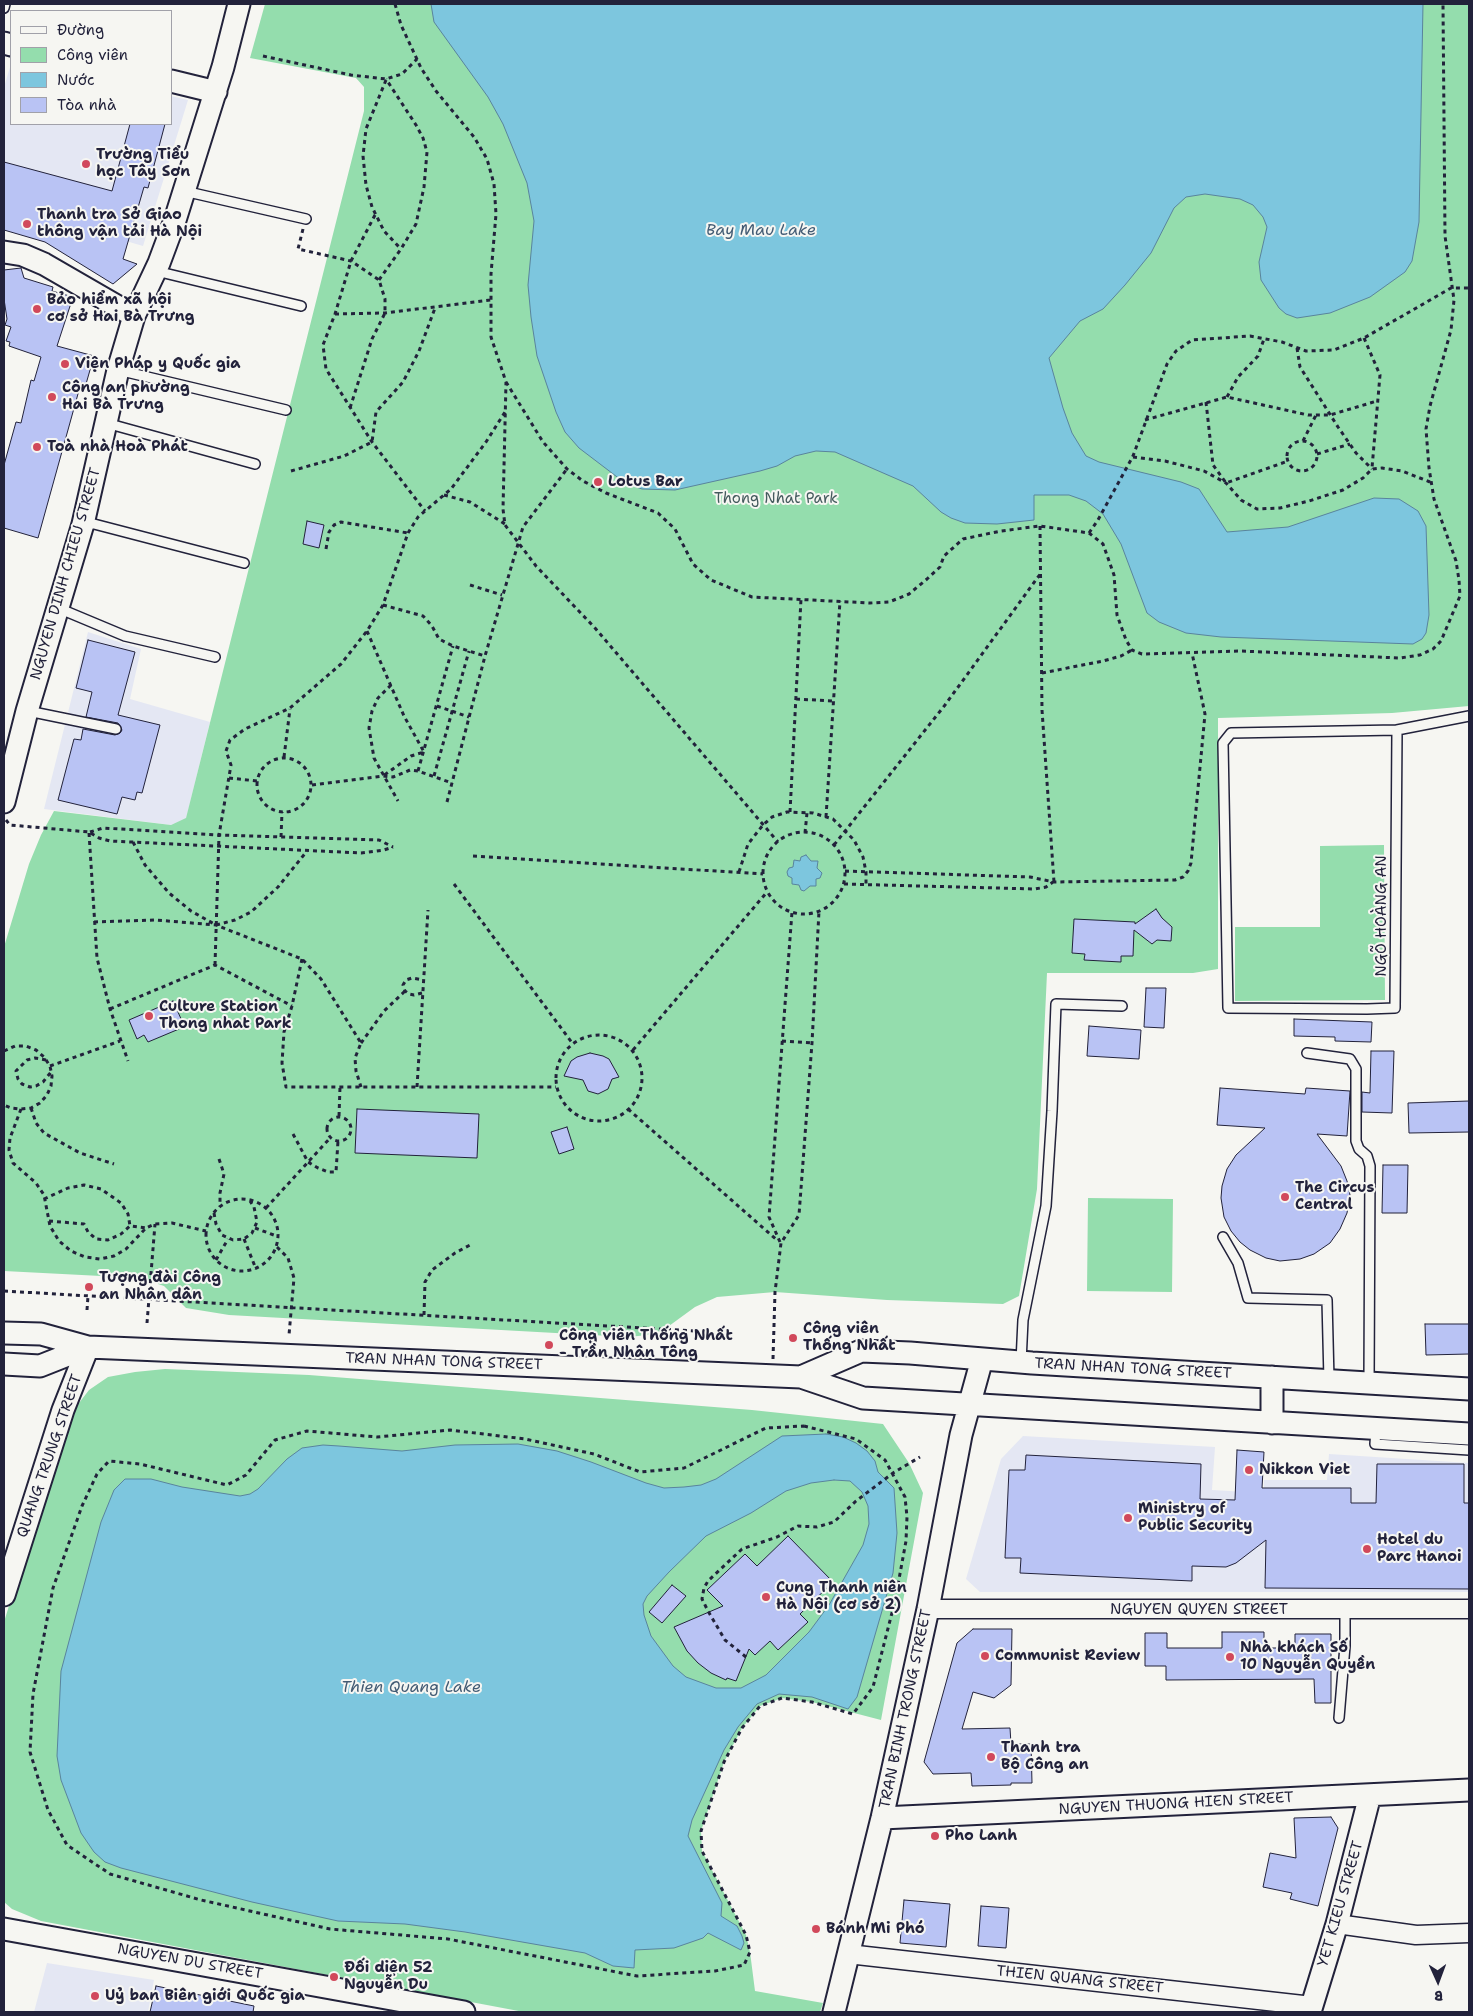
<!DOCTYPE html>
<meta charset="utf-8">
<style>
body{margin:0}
#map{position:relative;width:1473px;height:2016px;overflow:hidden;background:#f6f6f2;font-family:"Shantell Sans",sans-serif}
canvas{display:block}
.frame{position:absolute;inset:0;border:5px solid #22223b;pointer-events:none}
.legend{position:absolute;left:10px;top:10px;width:162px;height:115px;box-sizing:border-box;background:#f6f6f2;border:1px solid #a1a1a9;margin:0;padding:6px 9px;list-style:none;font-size:15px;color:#22223b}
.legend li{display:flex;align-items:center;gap:10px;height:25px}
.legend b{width:25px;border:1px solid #a1a1a9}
.north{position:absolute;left:1413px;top:1956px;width:50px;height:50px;-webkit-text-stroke:4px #f6f6f2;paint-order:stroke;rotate:178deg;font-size:14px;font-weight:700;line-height:20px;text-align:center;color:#22223b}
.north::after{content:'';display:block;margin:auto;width:18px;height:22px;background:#22223b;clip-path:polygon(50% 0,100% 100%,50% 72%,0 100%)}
</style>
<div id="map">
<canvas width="1473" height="2016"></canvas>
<div class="frame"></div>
<ul class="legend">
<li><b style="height:6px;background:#f6f6f2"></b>Đường</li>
<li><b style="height:14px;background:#94ddad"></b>Công viên</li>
<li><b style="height:14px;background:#7dc6de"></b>Nước</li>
<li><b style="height:14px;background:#b9c3f4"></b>Tòa nhà</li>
</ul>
<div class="north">B</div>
</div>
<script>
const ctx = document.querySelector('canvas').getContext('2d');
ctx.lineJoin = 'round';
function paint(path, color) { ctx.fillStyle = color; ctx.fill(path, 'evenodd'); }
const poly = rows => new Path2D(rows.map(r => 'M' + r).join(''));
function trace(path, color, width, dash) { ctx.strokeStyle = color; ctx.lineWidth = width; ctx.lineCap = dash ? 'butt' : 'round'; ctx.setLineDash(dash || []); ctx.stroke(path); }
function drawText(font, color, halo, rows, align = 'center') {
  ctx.font = font + ' "Shantell Sans",sans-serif'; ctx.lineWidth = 4; ctx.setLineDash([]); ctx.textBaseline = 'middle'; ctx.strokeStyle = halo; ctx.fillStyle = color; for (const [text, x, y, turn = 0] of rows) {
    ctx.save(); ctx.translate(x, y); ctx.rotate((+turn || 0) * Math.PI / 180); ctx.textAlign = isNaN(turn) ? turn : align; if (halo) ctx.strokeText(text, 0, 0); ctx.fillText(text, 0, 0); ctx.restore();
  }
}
paint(poly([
 [11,64,11,124,171,124,171,96,188,100,143,246,4,205,4,87],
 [88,632,141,649,130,699,210,722,186,819,171,825,44,809],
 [1023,1436,1215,1447,1212,1490,1264,1493,1264,1480,1327,1480,1329,1454,1469,1463,1469,1592,980,1592,966,1579,1001,1459],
 [47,1963,154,1980,148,2012,34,2012]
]), '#e4e7f3');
paint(poly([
 [265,4,1469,4,1469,706,1392,713,1218,718,1218,969,1193,973,1047,973,1037,1189,1019,1296,1003,1304,887,1300,775,1292,717,1297,695,1307,658,1334,628,1337,229,1315,186,1308,164,1286,140,1278,4,1271,4,947,29,864,41,835,54,811,171,825,186,818,364,111,364,87,356,78,250,58],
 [1384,845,1385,1000,1235,1001,1235,927,1320,927,1320,846],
 [1088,1198,1173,1199,1172,1292,1087,1291],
 [165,1369,309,1375,752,1410,883,1424,909,1463,923,1493,881,1720,812,1702,782,1698,760,1706,742,1728,724,1762,701,1831,702,1851,746,1935,750,1952,755,1991,823,2003,820,2012,524,2012,41,1921,12,1909,4,1902,4,1622,60,1440,69,1416,89,1390,108,1377,135,1372]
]), '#94ddad');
const water = poly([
 [431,4,1423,4,1419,222,1412,261,1405,272,1370,297,1330,313,1297,318,1286,314,1279,308,1261,280,1259,262,1267,227,1263,217,1253,205,1240,199,1205,194,1186,197,1174,208,1151,253,1125,285,1103,309,1080,321,1049,358,1063,408,1072,433,1086,456,1099,462,1181,482,1199,489,1227,532,1288,527,1374,498,1399,499,1418,511,1426,526,1429,615,1426,633,1422,639,1413,644,1221,637,1186,633,1159,622,1147,613,1121,544,1103,514,1086,501,1069,495,1034,495,1034,520,997,524,965,523,951,518,941,512,913,486,835,452,816,451,795,456,777,466,760,471,675,490,642,489,625,483,579,448,565,432,556,412,537,356,531,317,528,285,534,221,527,183,503,124,488,97,434,22,431,4],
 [806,855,811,861,818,861,817,868,822,873,820,878,816,879,816,886,810,886,804,891,801,890,799,885,792,884,792,878,788,876,787,872,789,868,793,867,794,860,800,861,801,857,806,855],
 [826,1434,843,1437,856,1443,867,1451,875,1461,878,1472,894,1488,897,1533,893,1573,857,1697,848,1709,812,1697,779,1694,757,1704,738,1727,724,1750,692,1820,688,1836,722,1903,721,1916,737,1926,742,1936,744,1943,741,1950,708,1933,703,1938,674,1948,635,1950,634,1968,613,1966,585,1953,465,1932,405,1924,338,1921,252,1902,121,1868,105,1862,94,1852,81,1833,61,1780,57,1756,61,1671,101,1522,114,1490,125,1479,151,1479,182,1487,240,1496,250,1494,258,1489,287,1459,302,1448,323,1445,339,1446,402,1451,455,1445,518,1444,557,1451,591,1462,646,1483,664,1488,684,1487,701,1485,716,1479,782,1436,826,1434],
 [834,1480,850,1481,862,1492,868,1506,869,1524,863,1545,829,1605,809,1632,766,1675,741,1688,716,1688,686,1677,673,1666,651,1636,644,1615,643,1604,647,1596,669,1572,706,1536,751,1513,786,1491,811,1483,834,1480]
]);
paint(water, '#7dc6de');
trace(water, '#59849d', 1);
const building = poly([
 [130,124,165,124,148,188,144,187,123,259,137,264,113,284,45,242,4,230,4,162,112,191,130,124],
 [21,268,24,278,53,287,52,291,73,297,57,346,94,356,86,384,81,383,38,538,4,528,4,465,16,422,21,423,31,380,34,381,41,357,9,346,10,342,6,341,11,327,5,325,7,319,4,299,4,270,21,268],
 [307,521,324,525,319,548,303,544,307,521],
 [88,640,135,652,118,715,160,725,142,793,137,792,135,800,122,797,117,814,58,800,74,739,81,740,83,729,115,735,120,733,122,730,118,723,86,717,92,692,76,688,88,640],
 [1156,909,1162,918,1172,927,1171,941,1157,940,1152,944,1134,930,1133,956,1121,956,1121,962,1084,960,1085,954,1072,953,1074,919,1135,922,1135,924,1156,909],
 [1146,988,1166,988,1164,1028,1144,1027,1146,988],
 [173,1001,182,1021,177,1024,179,1029,148,1042,144,1035,137,1039,129,1020,173,1001],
 [1294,1019,1372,1022,1371,1042,1335,1041,1335,1037,1294,1036,1294,1019],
 [1089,1026,1141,1030,1139,1059,1087,1056,1089,1026],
 [1371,1051,1394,1051,1392,1113,1362,1112,1362,1092,1370,1093,1371,1051],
 [590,1053,603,1056,609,1059,619,1077,612,1079,608,1089,598,1094,588,1091,583,1080,564,1076,571,1061,577,1057,590,1053],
 [1220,1088,1305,1094,1306,1088,1350,1091,1347,1136,1317,1134,1341,1166,1347,1181,1350,1195,1347,1213,1340,1229,1330,1243,1314,1254,1300,1259,1280,1261,1266,1258,1250,1250,1240,1242,1231,1231,1224,1217,1221,1198,1222,1186,1227,1169,1236,1155,1265,1128,1217,1125,1220,1088],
 [1469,1101,1469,1132,1409,1133,1408,1103,1469,1101],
 [357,1109,479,1114,477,1158,355,1153,357,1109],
 [567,1127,574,1149,559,1154,551,1132,567,1127],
 [1383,1165,1408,1165,1407,1213,1382,1213,1383,1165],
 [1425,1324,1469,1324,1469,1354,1426,1355,1425,1324],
 [1237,1450,1264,1452,1262,1488,1351,1488,1351,1503,1376,1503,1377,1464,1464,1464,1464,1503,1469,1503,1469,1589,1265,1588,1266,1540,1236,1563,1226,1567,1192,1566,1192,1581,1020,1573,1021,1558,1005,1558,1009,1470,1025,1470,1026,1455,1201,1464,1200,1499,1235,1500,1237,1450],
 [788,1536,833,1582,800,1614,808,1622,778,1650,770,1641,755,1655,749,1649,736,1681,727,1678,726,1680,711,1673,698,1663,687,1651,674,1627,723,1606,707,1590,745,1554,757,1566,788,1536],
 [672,1585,686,1596,662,1623,649,1612,672,1585],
 [973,1629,1012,1629,1011,1685,994,1698,973,1692,962,1729,1010,1728,1011,1744,1031,1744,1032,1783,1011,1783,1011,1785,972,1786,971,1773,933,1774,924,1762,957,1643,973,1629],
 [1222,1632,1264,1632,1264,1648,1295,1648,1295,1634,1331,1634,1331,1703,1315,1703,1314,1679,1166,1680,1166,1666,1145,1666,1145,1633,1167,1633,1167,1648,1222,1648,1222,1632],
 [1331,1817,1338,1828,1318,1906,1290,1899,1292,1893,1263,1887,1270,1853,1296,1858,1294,1818,1331,1817],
 [904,1900,950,1904,946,1947,900,1943,904,1900],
 [981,1906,1009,1908,1006,1948,978,1946,981,1906],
 [156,1986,254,2006,253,2012,150,2012,156,1986]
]);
paint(building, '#b9c3f4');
trace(building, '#22223b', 1);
const service = poly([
 [4,8,5,4],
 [184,191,306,219],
 [156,271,301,306],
 [118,370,286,410],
 [106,423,255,464],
 [83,524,94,524,244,563],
 [58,608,125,636,215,657],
 [28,711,116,729],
 [1397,730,1231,733,1223,743,1228,1008,1367,1009,1395,1008,1397,730,1469,716],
 [1307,1053,1350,1059,1356,1069,1356,1141,1359,1149,1367,1156,1370,1166,1369,1382],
 [1223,1237,1238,1263,1248,1298,1327,1300,1329,1380],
 [1021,1362,1023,1320,1046,1206,1052,1111,1056,1004,1122,1006],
 [1376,1429,1375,1444,1469,1450],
 [1339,1718,1345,1646,1345,1610]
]);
const minor = poly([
 [928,1609,1469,1609],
 [1337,1924,1416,1935,1469,1933],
 [848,1954,1312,2006]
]);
const tertiary = poly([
 [4,43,11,45],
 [171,81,216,92],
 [4,252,23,255,44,264,134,316],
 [4,802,27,711,83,524,118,370,134,316,159,263,175,220,223,67,239,4],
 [4,1333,41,1334,88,1347,801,1377,863,1398,1469,1434],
 [4,1364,40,1366,88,1347],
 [801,1377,861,1351,910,1353,1032,1363,1469,1389],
 [1272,1377,1272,1423],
 [4,1595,63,1410,88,1347],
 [882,1818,1469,1790],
 [4,1929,464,2012],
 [834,2012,882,1818,928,1609,961,1435,982,1359],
 [1310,2012,1337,1924,1370,1795]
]);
trace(service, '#22223b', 12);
trace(minor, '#22223b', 21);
trace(tertiary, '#22223b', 25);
trace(poly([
 [395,4,401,25,421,68,436,91,474,137,487,159,494,184,496,214,491,274,491,337,506,382,503,509,505,525,536,566,595,628,778,842],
 [263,56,351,75,386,79,402,74,417,59],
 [386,80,366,129,363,156,366,185,372,207,384,231,401,249],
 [375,215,351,261,335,314,323,345,326,369,372,442,425,511],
 [303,229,298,249,351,261,379,280,385,299,385,313,372,339,350,408],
 [379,280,401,249,416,224,424,187,427,152,423,138,416,125,386,79],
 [335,314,385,313,491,300],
 [1364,338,1380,375,1372,468],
 [1297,348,1300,367,1338,427,1356,453,1372,469],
 [506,382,543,442,567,469,583,481,606,493,658,513,675,529,693,564,711,580,752,597,870,603,889,602,909,594,927,579,940,567,944,556,963,539,1001,531,1040,526,1089,533,1103,544,1114,575,1117,615,1126,640,1132,650,1142,654,1241,651,1400,658,1420,655,1433,649,1441,641,1460,596,1459,580,1456,561,1434,499,1429,468,1426,429,1430,406,1451,330,1454,300,1445,236,1443,4],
 [1227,397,1238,377,1258,356,1264,339],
 [1206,402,1213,465,1226,483,1288,461],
 [1145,420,1227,397,1308,415,1330,415,1377,401],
 [1303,441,1316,415],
 '1287 456a15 15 0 1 1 30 0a15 15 0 1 1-30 0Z',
 [1317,454,1350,444],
 [1133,457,1165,461,1204,471,1226,483,1241,500,1257,509,1280,508,1309,501,1343,490,1363,478,1372,469,1382,468,1402,471,1430,482],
 [291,471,344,456,372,442,376,412,403,382,419,351,435,308],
 [444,495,470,502,505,524],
 [1040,526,1042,710,1054,882],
 [1089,533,1098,520,1133,456,1167,364,1176,351,1192,340,1250,336,1282,342,1306,351,1334,350,1364,338,1451,288,1469,288],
 [326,549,329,532,334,525,341,522,408,533],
 [470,585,502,595],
 [383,605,423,616,432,626,439,639,453,646,485,656],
 [367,631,404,716,424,752,411,756,383,776],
 [1042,673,1103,661,1121,656,1132,650],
 [391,685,378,698,372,711,369,728,374,758,398,801],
 [796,699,833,701],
 [437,706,469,717],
 [284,757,290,709],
 '257 785a27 27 0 1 1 54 0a27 27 0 1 1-54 0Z',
 [418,771,453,646],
 [434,776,469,651],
 [229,778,257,781],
 [312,785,383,776,393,777,410,770,418,771,452,783],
 [447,802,485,656,523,527,567,469],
 [790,812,801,599],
 [826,817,840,601],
 [6,820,10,825,89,832,99,838,110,841,361,853,384,850,393,847],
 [90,832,103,828,219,835,379,840,393,847],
 '763 873a41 41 0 1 1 82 0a41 41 0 1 1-82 0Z',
 [89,833,97,958,110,1009,128,1061],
 [805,833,807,813],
 [281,837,282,812],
 [133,842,145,865,169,893,191,911,216,925,235,920,251,912,278,887,307,851],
 [834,845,945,705,1041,573],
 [473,856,763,874],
 [845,871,1030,877,1054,882,1175,880,1183,877,1188,871,1191,863,1205,714,1192,653],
 [739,872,748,844,763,825,772,817,787,812,813,813,833,819,854,840,863,857,866,872,866,885],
 [454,884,573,1044],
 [844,884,1035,889,1046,887,1053,882],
 [94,922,156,920,216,925,302,959,321,979,361,1043,355,1058,356,1071,361,1087],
 [302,959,292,1006,284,1032,282,1063,286,1087,556,1087],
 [215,965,219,835,231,765,226,751,230,740,245,729,290,708,341,664,367,631,383,605,408,533,418,517,451,489,486,442,505,412],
 [422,993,414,995,409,994,405,991,403,985,406,980,412,978,423,980],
 [110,1009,215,965,292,1006],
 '556 1078a43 43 0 1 1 86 0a43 43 0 1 1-86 0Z',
 [782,1041,812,1043],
 [361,1043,384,1011,405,991],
 [633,1050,767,892],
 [4,1051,15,1046,26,1046,36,1050,44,1057,50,1066,52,1076,51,1086,47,1095,40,1103,31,1108,21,1109,11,1108,4,1105],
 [46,1060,35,1058,27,1060,16,1071,18,1079,22,1084,30,1087,36,1086,43,1082,51,1072],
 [50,1066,120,1041],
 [417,1087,428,910],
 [31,1108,36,1123,44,1133,80,1153,114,1164],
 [21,1109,10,1138,9,1150,13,1163,36,1183,44,1195,50,1226,59,1241,71,1251,85,1257,100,1259,114,1256,126,1249,146,1228,155,1224,172,1223,206,1231],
 [628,1109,778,1241],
 [339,1116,340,1087],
 '327 1129a12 12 0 1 1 24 0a12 12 0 1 1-24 0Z',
 [293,1134,308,1162,318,1168,328,1172,336,1172,338,1141],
 [219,1159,224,1174,220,1193,220,1207],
 '206 1235a36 36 0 1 1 72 0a36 36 0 1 1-72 0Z',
 [44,1199,68,1188,84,1185,101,1189,121,1203,128,1214,130,1226],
 [266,1208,331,1137],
 [214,1213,216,1224,222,1235,233,1240,244,1239,252,1233,257,1222,254,1207,250,1201],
 [49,1221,84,1224,88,1232,96,1239,108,1240,121,1234,130,1226,146,1228],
 [255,1228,279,1237],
 [244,1239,256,1269],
 [780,1242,769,1217,792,912],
 [277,1247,288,1258,294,1278,289,1335],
 [216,1260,228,1239],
 [4,1291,695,1331],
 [87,1310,88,1296],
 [424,1315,425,1282,432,1270,455,1253,472,1244],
 [147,1323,155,1224],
 [773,1359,775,1292,781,1243,799,1215,812,1043,819,911],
 [804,1426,856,1439,885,1460,905,1497,907,1517,906,1541,895,1601,873,1687,853,1714,812,1702,782,1698,760,1706,742,1728,724,1762,701,1831,702,1851,746,1935,750,1952,744,1965,715,1971,637,1976,448,1939,330,1929,201,1900,110,1874,67,1845,48,1810,30,1752,33,1694,53,1588,82,1506,97,1474,109,1461,140,1464,227,1485,246,1475,275,1440,307,1431,377,1437,450,1430,525,1439,594,1454,640,1472,684,1468,766,1428,804,1426],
 [746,1657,725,1640,708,1611,702,1599,704,1588,708,1581,742,1549,777,1537,798,1526,817,1527,834,1522,856,1501,893,1473,920,1457]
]), '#22223b', 3, [4, 4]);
trace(service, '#f6f6f2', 9);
trace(minor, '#f6f6f2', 18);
trace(tertiary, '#f6f6f2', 21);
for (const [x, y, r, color] of [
 [86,164,5,"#d1495b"],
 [27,224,5,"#d1495b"],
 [37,309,5,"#d1495b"],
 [65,364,5,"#d1495b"],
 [52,397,5,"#d1495b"],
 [37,447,5,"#d1495b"],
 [598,482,5,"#d1495b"],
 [149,1016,5,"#d1495b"],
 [1285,1197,5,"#d1495b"],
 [89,1287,5,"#d1495b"],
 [793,1338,5,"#d1495b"],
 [549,1345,5,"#d1495b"],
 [1249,1470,5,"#d1495b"],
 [1128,1518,5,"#d1495b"],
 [1367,1549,5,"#d1495b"],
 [766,1597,5,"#d1495b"],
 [985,1656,5,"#d1495b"],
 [1230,1657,5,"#d1495b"],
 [991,1757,5,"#d1495b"],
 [935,1836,5,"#d1495b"],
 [816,1929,5,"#d1495b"],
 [334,1977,5,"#d1495b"],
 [95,1996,5,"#d1495b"]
]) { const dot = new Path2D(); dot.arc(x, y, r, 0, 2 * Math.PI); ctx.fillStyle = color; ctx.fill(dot); trace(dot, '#f6f6f2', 2); }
drawText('bold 15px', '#22223b', '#f6f6f2', [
 ["Trường Tiểu",96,155],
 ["học Tây Sơn",96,172],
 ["Thanh tra Sở Giao",37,215],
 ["thông vận tải Hà Nội",37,232],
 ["Bảo hiểm xã hội",47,300],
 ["cơ sở Hai Bà Trưng",47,317],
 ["Viện Pháp y Quốc gia",75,364],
 ["Công an phường",62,388],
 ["Hai Bà Trưng",62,405],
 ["Toà nhà Hoà Phát",47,447],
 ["Lotus Bar",608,482],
 ["Culture Station",159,1007],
 ["Thong nhat Park",159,1024],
 ["The Circus",1295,1188],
 ["Central",1295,1205],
 ["Tượng đài Công",99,1278],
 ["an Nhân dân",99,1295],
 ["Công viên",803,1329],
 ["Thống Nhất",803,1346],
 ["Công viên Thống Nhất",559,1336],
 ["- Trần Nhân Tông",559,1353],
 ["Nikkon Viet",1259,1470],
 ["Ministry of",1138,1509],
 ["Public Security",1138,1526],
 ["Hotel du",1377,1540],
 ["Parc Hanoi",1377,1557],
 ["Cung Thanh niên",776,1588],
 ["Hà Nội (cơ sở 2)",776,1605],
 ["Nhà khách Số",1240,1648],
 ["10 Nguyễn Quyền",1240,1665],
 ["Communist Review",995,1656],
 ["Thanh tra",1001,1748],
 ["Bộ Công an",1001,1765],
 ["Pho Lanh",945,1836],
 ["Bánh Mi Phó",826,1929],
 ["Đối diện 52",344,1968],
 ["Nguyễn Du",344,1985],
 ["Uỷ ban Biên giới Quốc gia",105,1996]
], 'left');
drawText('15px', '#445a5d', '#f6f6f2', [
 ["Thong Nhat Park",776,499]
]);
drawText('15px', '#22223b', '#f6f6f2', [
 ["NGUYEN DINH CHIEU STREET",66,574,-74],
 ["NGÕ HOÀNG AN",1382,916,-90],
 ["TRAN NHAN TONG STREET",444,1362,2],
 ["TRAN NHAN TONG STREET",1133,1369,3],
 ["QUANG TRUNG STREET",50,1456,-71],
 ["NGUYEN QUYEN STREET",1199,1610],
 ["TRAN BINH TRONG STREET",906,1709,-78],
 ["NGUYEN THUONG HIEN STREET",1176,1804,-3],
 ["YET KIEU STREET",1341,1904,-74],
 ["NGUYEN DU STREET",190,1962,10],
 ["THIEN QUANG STREET",1080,1980,6]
]);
drawText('italic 16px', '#425b74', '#f6f6f2', [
 ["Bay Mau Lake",761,231],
 ["Thien Quang Lake",411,1688]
]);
</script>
